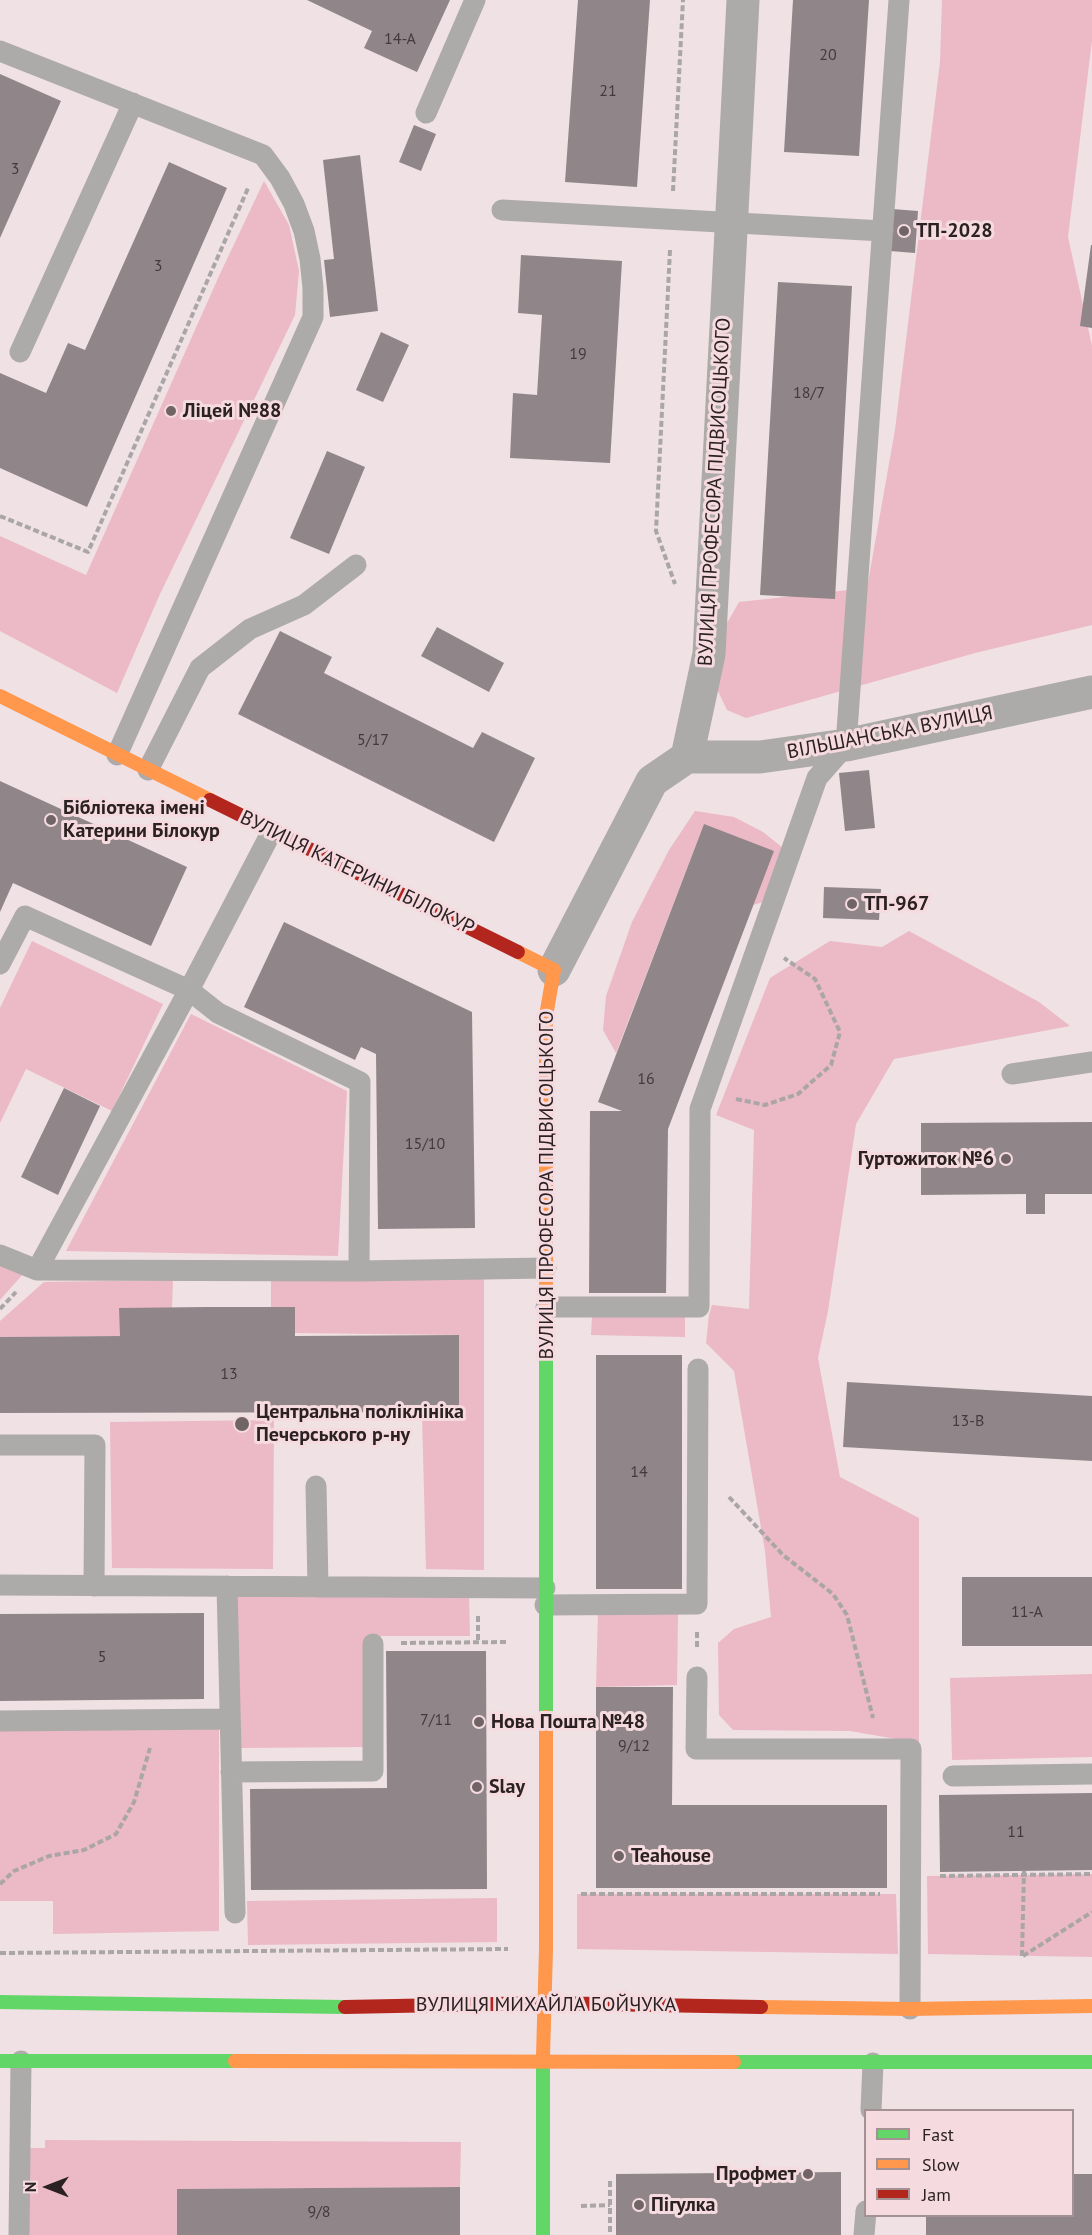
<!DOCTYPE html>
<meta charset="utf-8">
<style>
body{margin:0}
#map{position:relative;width:1092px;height:2235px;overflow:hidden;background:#efe1e4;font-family:"PT Sans",sans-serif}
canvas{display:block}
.legend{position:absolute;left:864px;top:2109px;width:210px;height:108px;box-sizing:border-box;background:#f5dbe0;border:2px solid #a49194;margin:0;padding:8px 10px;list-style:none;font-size:18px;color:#2b2123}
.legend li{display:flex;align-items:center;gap:12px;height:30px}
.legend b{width:30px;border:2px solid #a49194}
.north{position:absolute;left:18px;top:2157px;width:60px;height:60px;-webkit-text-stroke:4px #f5dbe0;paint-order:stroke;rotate:270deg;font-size:16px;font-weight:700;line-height:24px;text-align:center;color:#2b2123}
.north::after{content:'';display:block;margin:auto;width:21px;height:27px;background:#2b2123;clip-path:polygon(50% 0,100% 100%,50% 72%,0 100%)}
</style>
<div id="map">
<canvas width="1092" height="2235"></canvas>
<ul class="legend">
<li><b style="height:8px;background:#63d668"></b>Fast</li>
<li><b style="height:8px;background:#ff974d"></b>Slow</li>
<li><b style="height:8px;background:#b3261e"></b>Jam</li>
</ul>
<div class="north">N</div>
</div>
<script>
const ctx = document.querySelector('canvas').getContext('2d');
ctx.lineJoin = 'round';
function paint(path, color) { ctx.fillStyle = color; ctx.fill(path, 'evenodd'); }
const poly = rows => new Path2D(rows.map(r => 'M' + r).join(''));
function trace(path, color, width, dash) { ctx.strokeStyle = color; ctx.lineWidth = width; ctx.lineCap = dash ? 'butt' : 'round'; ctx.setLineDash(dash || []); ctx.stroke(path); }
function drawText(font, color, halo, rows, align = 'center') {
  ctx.font = font + ' "PT Sans",sans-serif'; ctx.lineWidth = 6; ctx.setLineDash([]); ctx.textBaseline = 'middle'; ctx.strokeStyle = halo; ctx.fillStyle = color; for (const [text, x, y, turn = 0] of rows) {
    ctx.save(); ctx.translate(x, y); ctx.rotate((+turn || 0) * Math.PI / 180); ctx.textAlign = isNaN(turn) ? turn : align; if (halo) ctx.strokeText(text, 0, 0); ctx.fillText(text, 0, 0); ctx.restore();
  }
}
paint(poly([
 [942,0,1092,0,1092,40,1068,237,1092,346,1092,625,975,653,746,718,727,710,717,689,722,632,739,602,867,588,895,430,940,62],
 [264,181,289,225,299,271,295,315,160,594,117,693,0,631,0,536,86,575,219,276],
 [695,811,734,817,763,832,783,848,763,902,753,905,704,824,616,1053,603,1030,606,996,632,922,669,850],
 [909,931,1039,1002,1070,1026,894,1059,856,1124,828,1311,818,1358,840,1477,919,1518,919,1743,850,1731,733,1730,719,1715,718,1643,734,1629,771,1617,765,1551,734,1371,706,1343,709,1315,712,1305,749,1309,754,1130,716,1115,770,978,830,941,882,947],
 [32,941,163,1004,112,1111,26,1069,0,1123,0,1008],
 [191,1014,347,1091,338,1256,66,1251],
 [0,1266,23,1274,0,1300],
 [484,1278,484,1570,426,1569,422,1416,459,1411,459,1335,295,1333,295,1308,271,1307,271,1280],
 [173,1280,172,1308,120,1308,120,1336,0,1337,0,1321,44,1282],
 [592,1316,685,1317,685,1337,591,1335],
 [274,1420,273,1569,112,1568,110,1422],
 [236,1595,469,1595,470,1636,367,1636,364,1747,240,1748],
 [598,1612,678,1613,677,1685,596,1687],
 [1092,1674,1092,1757,952,1760,950,1678],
 [219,1728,219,1931,53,1934,53,1901,0,1901,0,1729],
 [1092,1874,1092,1957,928,1954,927,1876],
 [577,1894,896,1894,898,1954,577,1949],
 [497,1898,497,1942,248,1945,247,1901],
 [45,2140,461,2142,460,2187,177,2189,177,2235,28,2235,29,2148,45,2148]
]), '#ecb9c6');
paint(poly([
 [307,0,450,0,417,72,364,48,372,31],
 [578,0,650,0,637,187,565,182],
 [793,0,869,0,859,156,784,152],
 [0,74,61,101,0,238],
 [414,125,436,134,421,171,399,162],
 [360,155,378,311,330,317,324,260,334,259,323,160],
 [169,162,227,188,87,507,0,468,0,373,46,393,68,343,85,350],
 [892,209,918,211,915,253,890,251],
 [1091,245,1092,245,1092,328,1080,326],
 [521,255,622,261,610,463,510,458,513,393,537,395,542,315,518,313],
 [778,282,852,286,835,599,760,595],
 [381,332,409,345,383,402,356,390],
 [327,451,365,467,329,554,290,538],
 [437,627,504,663,489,692,421,656],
 [280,631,332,657,324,673,473,748,482,732,535,758,494,842,238,714],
 [869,770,875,828,845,831,839,773],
 [0,781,187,867,151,946,13,883,0,912],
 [704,824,774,851,668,1129,666,1293,589,1293,590,1111,622,1111,598,1102],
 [824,887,881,889,879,920,823,918],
 [284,922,472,1012,475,1228,378,1229,376,1054,361,1047,355,1060,244,1007],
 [64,1088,100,1106,58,1195,21,1177],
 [1092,1122,1092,1194,1045,1194,1045,1214,1026,1214,1026,1194,921,1195,921,1123],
 [208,1307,295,1307,295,1336,459,1335,459,1412,0,1413,0,1337,120,1336,119,1308],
 [596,1355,682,1355,682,1589,596,1589],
 [847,1382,1092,1396,1092,1461,843,1447],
 [962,1577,1092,1577,1092,1646,962,1646],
 [204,1613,204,1699,0,1701,0,1614],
 [386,1651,486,1651,487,1889,251,1890,250,1789,387,1788],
 [596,1687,673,1687,672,1805,887,1805,887,1888,596,1888],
 [1092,1793,1092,1870,940,1872,939,1795],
 [841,2172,841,2235,616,2235,616,2174],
 [1072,2174,1092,2174,1092,2235,926,2235,926,2216,1072,2216],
 [460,2187,460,2235,177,2235,177,2189]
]), '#908689');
trace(poly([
 [673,191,683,0],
 [670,250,656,531,675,584],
 [0,516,88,552,249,186],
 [736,1099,765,1105,798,1094,831,1065,840,1032,815,979,784,958],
 [0,1309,16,1292],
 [729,1497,783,1555,833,1594,847,1615,873,1718],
 [478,1616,478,1642],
 [697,1632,697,1649],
 [401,1643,506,1642],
 [940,1876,1092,1874],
 [0,1884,14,1871,49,1856,84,1850,116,1834,134,1802,150,1748],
 [581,1894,880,1894],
 [0,1953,508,1949],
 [1022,1956,1024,1871],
 [1023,1956,1092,1912],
 [610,2181,610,2235],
 [581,2206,610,2205]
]), '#aaa6a8', 4, [6, 3]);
trace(poly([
 [0,51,263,155,280,178,294,204,304,231,310,259,313,288,313,317,117,755],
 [426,113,475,0],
 [502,210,883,231],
 [20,352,133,103],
 [148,770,200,668,250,629,304,605,356,565],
 [0,964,25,916,189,990,218,1013,360,1082,359,1271],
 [1012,1074,1092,1062],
 [0,1255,37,1270,359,1271,546,1268],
 [37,1270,189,990,272,831],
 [546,1307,699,1307,700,1109,817,778,846,745,899,0],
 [0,1445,95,1445,94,1586],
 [316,1486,318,1587],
 [0,1585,545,1588],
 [227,1586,235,1913],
 [545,1605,697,1604,698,1369],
 [697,1677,696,1749,911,1749,910,2009],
 [0,1721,230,1719],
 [231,1772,373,1771,373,1644],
 [953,1776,1092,1774],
 [871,2110,873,2063],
 [19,2235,21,2061],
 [864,2235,866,2211]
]), '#adaaaa', 21);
trace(poly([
 [687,757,760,757,846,745,1092,692],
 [554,970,652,781,687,757,709,654,743,0]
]), '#adaaaa', 33);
trace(poly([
 [546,1315,546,1717],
 [0,2002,345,2007],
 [0,2061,235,2061],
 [734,2062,1092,2062],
 [543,2235,543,2057]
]), '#63d668', 14);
trace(poly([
 [0,696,210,800],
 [518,952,554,970,546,1016,546,1315],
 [761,2007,910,2009,1092,2006],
 [543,2057,546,1949,546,1717],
 [235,2061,734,2062]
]), '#ff974d', 14);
trace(poly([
 [210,800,518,952],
 [345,2007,544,2003,761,2007]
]), '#b3261e', 14);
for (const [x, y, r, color] of [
 [904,231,6,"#706467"],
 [171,411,6,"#706467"],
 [51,820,6,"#706467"],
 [852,904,6,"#706467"],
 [1006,1159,6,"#706467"],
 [242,1424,8,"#706467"],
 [479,1722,6,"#706467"],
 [477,1787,6,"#706467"],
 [619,1856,6,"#706467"],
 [808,2174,6,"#706467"],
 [639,2205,6,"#706467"]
]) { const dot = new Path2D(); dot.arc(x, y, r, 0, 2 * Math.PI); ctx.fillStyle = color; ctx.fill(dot); trace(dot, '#f5dbe0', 2); }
drawText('16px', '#443a3c', null, [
 ["14-А",400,39],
 ["20",828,55],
 ["21",608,91],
 ["3",15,169],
 ["3",158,266],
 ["19",578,354],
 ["18/7",809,393],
 ["5/17",373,740],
 ["16",646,1079],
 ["15/10",425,1144],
 ["13",229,1374],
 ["13-В",968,1421],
 ["14",639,1472],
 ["11-А",1027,1612],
 ["5",102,1657],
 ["7/11",436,1720],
 ["9/12",634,1746],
 ["11",1016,1832],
 ["9/8",319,2212]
]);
drawText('bold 20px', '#2b2123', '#f5dbe0', [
 ["ТП-2028",916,231],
 ["Ліцей №88",183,411],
 ["Бібліотека імені",63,808],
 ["Катерини Білокур",63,831],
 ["ТП-967",864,904],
 ["Гуртожиток №6",994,1159,"right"],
 ["Центральна поліклініка",256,1412],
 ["Печерського р-ну",256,1435],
 ["Нова Пошта №48",491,1722],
 ["Slay",489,1787],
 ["Teahouse",631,1856],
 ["Профмет",796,2174,"right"],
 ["Пігулка",651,2205]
], 'left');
drawText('20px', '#2b2123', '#f5dbe0', [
 ["ВУЛИЦЯ ПРОФЕСОРА ПІДВИСОЦЬКОГО",715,492,-87],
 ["ВІЛЬШАНСЬКА ВУЛИЦЯ",890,733,-11],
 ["ВУЛИЦЯ КАТЕРИНИ БІЛОКУР",357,873,26],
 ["ВУЛИЦЯ ПРОФЕСОРА ПІДВИСОЦЬКОГО",547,1185,-90],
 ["ВУЛИЦЯ МИХАЙЛА БОЙЧУКА",546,2005]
]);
</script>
